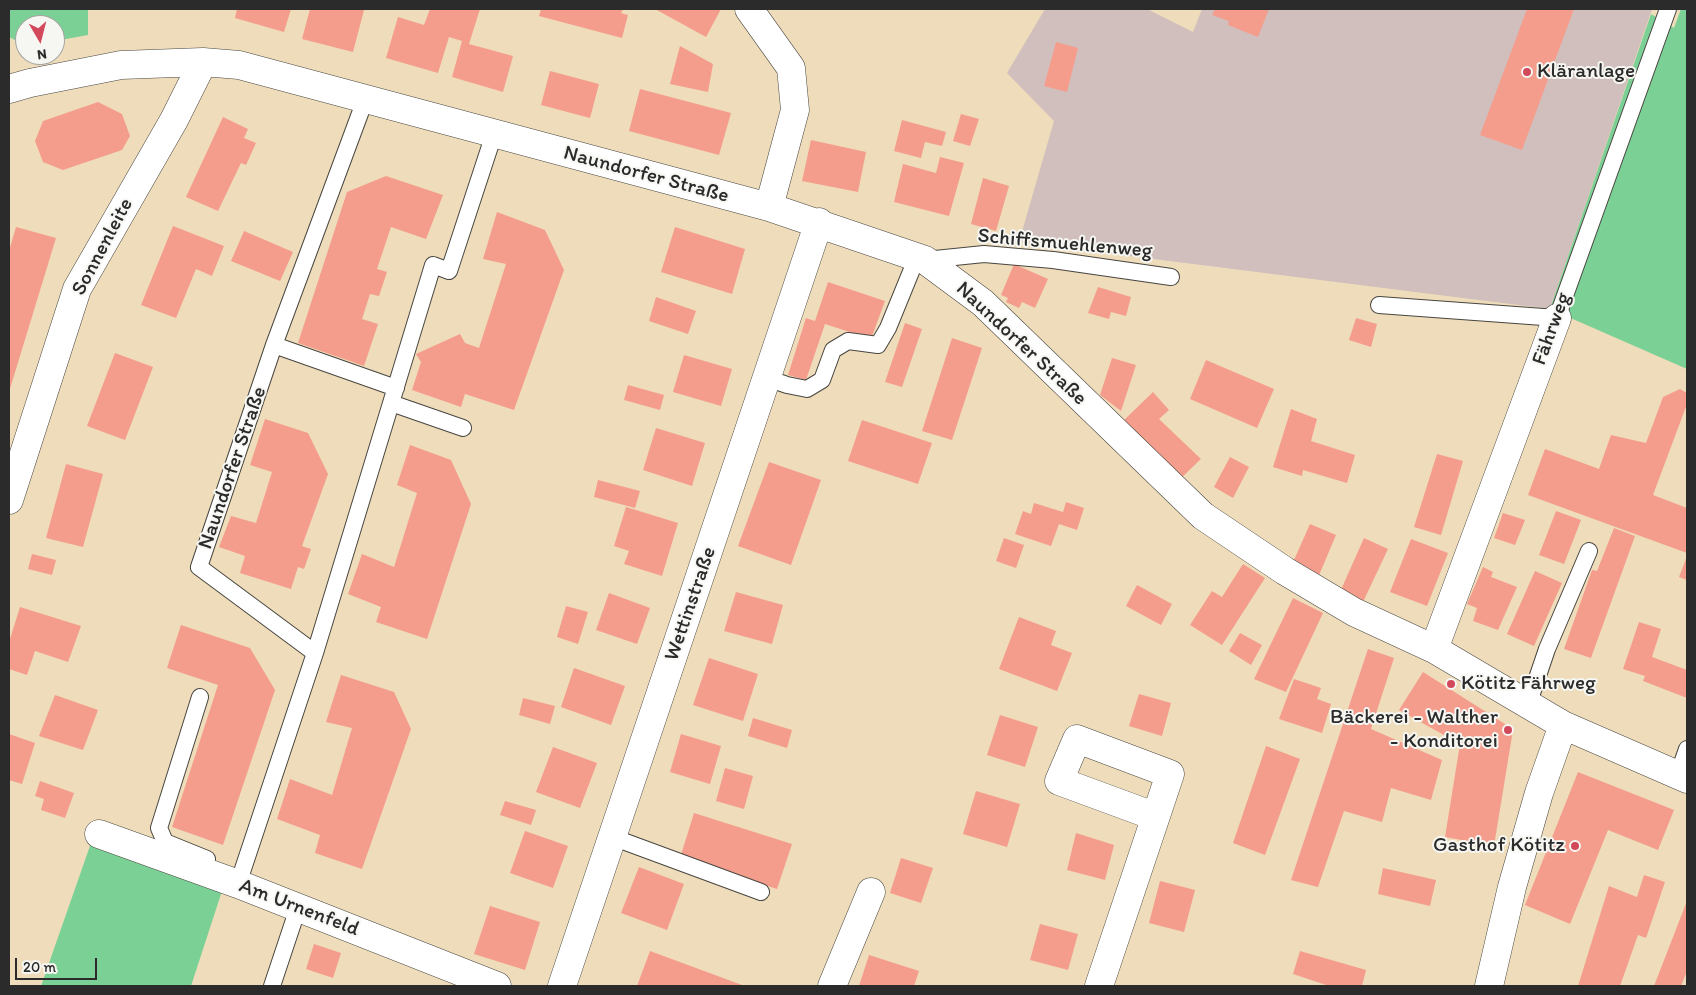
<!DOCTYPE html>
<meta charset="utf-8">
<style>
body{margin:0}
#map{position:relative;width:1696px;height:995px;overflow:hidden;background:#eedcba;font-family:Itim,sans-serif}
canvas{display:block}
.frame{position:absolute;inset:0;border:10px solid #2b2b2b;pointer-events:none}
.north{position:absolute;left:15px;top:15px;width:50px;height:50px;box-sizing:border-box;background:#f6f6f2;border:1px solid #a5a5a2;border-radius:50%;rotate:172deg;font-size:14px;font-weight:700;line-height:20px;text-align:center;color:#2b2b2b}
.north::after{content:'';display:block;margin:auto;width:18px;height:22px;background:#d1495b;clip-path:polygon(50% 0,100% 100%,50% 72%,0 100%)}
.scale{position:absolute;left:15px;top:958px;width:82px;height:22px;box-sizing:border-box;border:2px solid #2b2b2b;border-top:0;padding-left:6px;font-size:15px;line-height:18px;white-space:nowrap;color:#2b2b2b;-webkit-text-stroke:4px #f6f6f2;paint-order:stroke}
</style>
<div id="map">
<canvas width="1696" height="995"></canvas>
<div class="frame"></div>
<div class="north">N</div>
<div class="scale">20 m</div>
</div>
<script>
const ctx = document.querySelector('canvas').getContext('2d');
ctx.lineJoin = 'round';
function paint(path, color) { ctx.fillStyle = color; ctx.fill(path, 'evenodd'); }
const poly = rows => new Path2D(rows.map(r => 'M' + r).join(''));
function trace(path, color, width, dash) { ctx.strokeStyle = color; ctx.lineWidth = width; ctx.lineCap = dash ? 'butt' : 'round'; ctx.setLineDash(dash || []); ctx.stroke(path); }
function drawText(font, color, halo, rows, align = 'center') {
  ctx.font = font + ' Itim,sans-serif'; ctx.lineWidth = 4; ctx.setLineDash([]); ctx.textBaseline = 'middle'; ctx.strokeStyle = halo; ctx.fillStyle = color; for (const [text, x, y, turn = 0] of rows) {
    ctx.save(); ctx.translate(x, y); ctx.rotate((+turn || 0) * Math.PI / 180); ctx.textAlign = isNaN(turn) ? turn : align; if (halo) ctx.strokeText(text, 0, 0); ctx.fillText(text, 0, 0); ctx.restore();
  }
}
paint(poly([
 [1045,9,1147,9,1193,32,1202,9,1652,9,1550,309,1019,242,1054,121,1007,73]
]), '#d1bfbd');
paint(poly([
 [9,9,88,9,88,35,55,41,55,25,25,25,25,45,9,37],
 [1681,9,1687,9,1687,369,1550,309,1651,14,1674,28],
 [91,843,222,891,191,986,41,986]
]), '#7bd195');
paint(poly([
 [237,9,291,9,284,32,235,18],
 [310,9,364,10,353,52,302,39],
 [430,9,480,9,469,44,513,56,503,92,452,77,462,41,449,37,438,73,386,58,398,17,424,25],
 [541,9,623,9,621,13,628,15,622,38,539,16],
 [655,9,721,9,706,37],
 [1215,9,1269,9,1258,37,1228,25,1229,21,1212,15],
 [1527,9,1574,9,1522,150,1480,135],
 [1056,42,1078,48,1067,92,1044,86],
 [680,46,713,64,708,92,670,84],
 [550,71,599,84,590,118,541,105],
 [640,89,731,113,719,155,629,131],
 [98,102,122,114,130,136,122,150,63,170,43,162,35,141,43,121],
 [961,114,979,119,970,146,953,141],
 [223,117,248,129,244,138,256,143,246,165,241,163,218,211,186,197],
 [902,120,946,132,942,146,925,142,921,158,894,151],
 [811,140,866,152,858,192,802,181],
 [940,157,964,163,949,216,894,202,903,164,936,173],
 [386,176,443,195,426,239,391,227,377,269,387,272,379,296,370,294,362,319,378,324,364,366,298,343,347,192],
 [983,178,1009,186,996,231,971,224],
 [497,212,545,230,564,270,514,410,465,394,461,407,412,390,421,362,416,354,460,334,465,343,479,348,506,264,483,259],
 [173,226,224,246,212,276,196,269,176,318,141,305],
 [16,227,56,238,9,392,9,251],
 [675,227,745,249,732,294,661,272],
 [244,231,293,252,280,281,231,261],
 [1014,264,1048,279,1035,308,1022,302,1019,308,1006,302,1008,298,1001,295],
 [828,282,885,301,871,339,825,324,806,380,788,375,806,318,815,321],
 [1098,287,1131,297,1126,316,1111,312,1109,319,1088,313],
 [656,297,696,311,688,334,649,321],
 [1356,318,1377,324,1371,347,1349,340],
 [905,323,922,329,902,387,885,382],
 [952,338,982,348,952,440,922,431],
 [115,353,153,367,125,440,87,426],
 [684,355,732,369,721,406,673,392],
 [1112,358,1136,365,1121,411,1100,395],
 [1206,360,1274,389,1257,428,1190,399],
 [628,385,664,395,660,410,624,400],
 [1680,389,1687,393,1687,404,1653,495,1687,508,1687,553,1528,495,1545,449,1599,469,1611,435,1646,443,1663,397],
 [1153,392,1169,410,1159,419,1201,459,1179,480,1123,421],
 [1291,409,1317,419,1311,441,1355,455,1347,483,1303,470,1302,476,1273,467],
 [265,419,308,433,328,474,302,546,311,549,304,569,298,567,291,589,240,573,245,556,219,547,231,516,256,523,272,472,250,465],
 [862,420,932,443,918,484,848,461],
 [656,428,705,443,692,486,643,470],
 [410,445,451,460,471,504,427,639,376,622,381,607,348,594,362,554,394,567,417,493,397,485],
 [1437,454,1463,461,1441,535,1414,527],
 [1230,457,1249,467,1233,498,1214,487],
 [769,462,821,480,791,565,738,546],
 [66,464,103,474,83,547,46,538],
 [598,480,640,491,635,508,594,497],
 [1066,502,1084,508,1077,530,1059,524,1051,546,1015,534,1023,511,1031,514,1034,503,1063,512],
 [626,507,678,523,662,576,624,564,629,551,614,546],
 [1556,511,1581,520,1564,564,1539,555],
 [1503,513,1525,520,1515,545,1494,538],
 [1310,524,1336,535,1317,580,1290,569],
 [1614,528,1635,536,1591,658,1564,649,1592,570,1597,571],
 [1004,538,1024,545,1016,568,996,561],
 [1364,538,1388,549,1363,602,1340,592],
 [1411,539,1448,553,1427,606,1390,592],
 [32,554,56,560,52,575,28,569],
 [1687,556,1687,580,1679,577],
 [1243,564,1265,578,1222,645,1190,625,1212,591,1222,597],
 [1483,567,1493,572,1491,577,1517,587,1498,630,1473,621,1477,608,1467,604],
 [1535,571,1562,583,1534,646,1507,634],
 [1137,585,1172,604,1161,625,1126,606],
 [736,592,783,605,772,644,724,631],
 [609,593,650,608,637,644,596,630],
 [1293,598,1323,613,1286,692,1254,679],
 [566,606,588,612,578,644,557,637],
 [20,607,81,626,68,662,35,651,27,675,9,669,9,642],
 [1019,617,1056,631,1051,645,1072,653,1057,691,999,669],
 [1639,622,1661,629,1652,657,1687,670,1687,698,1643,681,1645,676,1623,669],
 [181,625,250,648,275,690,223,845,172,827,218,685,167,668],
 [1240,633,1262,645,1251,665,1229,651],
 [1368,649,1394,658,1371,729,1442,760,1431,800,1391,788,1382,822,1344,811,1318,887,1291,880],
 [709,658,758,674,743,721,693,705],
 [574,668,625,686,611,725,561,707],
 [1423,672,1505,724,1512,736,1494,846,1445,837,1460,744,1399,710],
 [341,675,394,692,411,729,362,869,315,853,320,835,277,819,290,779,332,795,352,728,326,722],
 [1294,679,1321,688,1317,699,1331,704,1322,733,1279,719],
 [1139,694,1171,703,1162,736,1129,726],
 [55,695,98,710,83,750,39,736],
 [523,698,555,706,550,724,519,715],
 [1000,715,1038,727,1025,767,987,755],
 [753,718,792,730,787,748,748,736],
 [9,734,35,743,22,784,9,780],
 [681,734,721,746,710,784,670,772],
 [1266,746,1300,759,1265,855,1233,843],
 [553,747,597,763,580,808,536,792],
 [725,768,753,776,744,809,716,801],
 [1578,772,1674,810,1658,850,1608,830,1570,924,1525,905],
 [40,781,74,793,65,818,41,810,44,799,35,796],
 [976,791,1020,804,1007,847,963,834],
 [505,801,536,810,531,825,500,815],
 [694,813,792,844,777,889,680,858],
 [525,831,568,846,553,888,510,873],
 [1076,833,1114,845,1105,880,1067,870],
 [901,858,933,868,921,903,890,893],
 [639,867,684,884,667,930,621,913],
 [1383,868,1436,880,1430,906,1378,894],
 [1644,875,1665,882,1646,938,1638,935,1620,986,1578,986,1609,886,1637,897],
 [1160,881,1195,890,1184,932,1149,923],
 [1687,901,1687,971,1681,986,1654,986],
 [490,906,540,922,525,970,474,954],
 [1040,924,1078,934,1068,970,1030,960],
 [314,944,341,953,333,978,306,969],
 [650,951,742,985,741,986,637,986],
 [1300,951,1366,970,1362,986,1329,986,1293,974],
 [869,955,919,971,914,986,859,986]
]), '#f59d8c');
const lane = poly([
 [925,260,984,254,1053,260,1171,277],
 [1379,305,1557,318,1668,9],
 [274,345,396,388],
 [767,378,787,385,807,389,822,380,833,350,848,341,878,345,888,328,917,257],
 [391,403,463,428],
 [315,653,199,567,274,345,365,100],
 [200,697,159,828,165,842,207,859],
 [1528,705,1547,649,1589,551],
 [1678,775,1687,749],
 [612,837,761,892],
 [238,884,315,653,433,265,449,271,494,134],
 [272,986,298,908]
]);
const street = poly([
 [749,9,791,68,795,110,769,207],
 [9,89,30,83,121,65,203,62,239,65,769,207,925,260,983,303,1203,516,1285,571,1354,612,1434,649,1563,725,1687,779],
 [9,500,77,289,174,120,203,62],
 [1434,649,1557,318],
 [99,834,238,884,497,986],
 [562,986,819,222],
 [832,986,871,892],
 [1099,986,1170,774,1077,739,1059,781,1154,816],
 [1489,986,1512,887,1539,793,1563,725]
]);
trace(lane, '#484640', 18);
trace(street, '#484640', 29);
trace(lane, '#fff', 16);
trace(street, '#fff', 28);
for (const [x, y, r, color] of [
 [1527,72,5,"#d1495b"],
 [1451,684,5,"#d1495b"],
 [1508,730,5,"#d1495b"],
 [1575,846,5,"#d1495b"]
]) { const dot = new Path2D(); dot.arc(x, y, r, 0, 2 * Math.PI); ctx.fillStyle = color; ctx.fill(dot); trace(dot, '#f6f6f2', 2); }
drawText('21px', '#2b2b2b', '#f6f6f2', [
 ["Kläranlage",1537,72],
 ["Kötitz Fährweg",1461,684],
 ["Bäckerei - Walther",1498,718,"right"],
 ["- Konditorei",1498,742,"right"],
 ["Gasthof Kötitz",1565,846,"right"]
], 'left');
drawText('21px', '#2b2b2b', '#f6f6f2', [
 ["Naundorfer Straße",646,175,15],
 ["Schiffsmuehlenweg",1065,244,5],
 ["Sonnenleite",103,247,-62],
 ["Fährweg",1552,329,-70],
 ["Naundorfer Straße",1021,344,43],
 ["Naundorfer Straße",233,468,-71],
 ["Wettinstraße",691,604,-71],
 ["Am Urnenfeld",299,908,21]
]);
</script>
